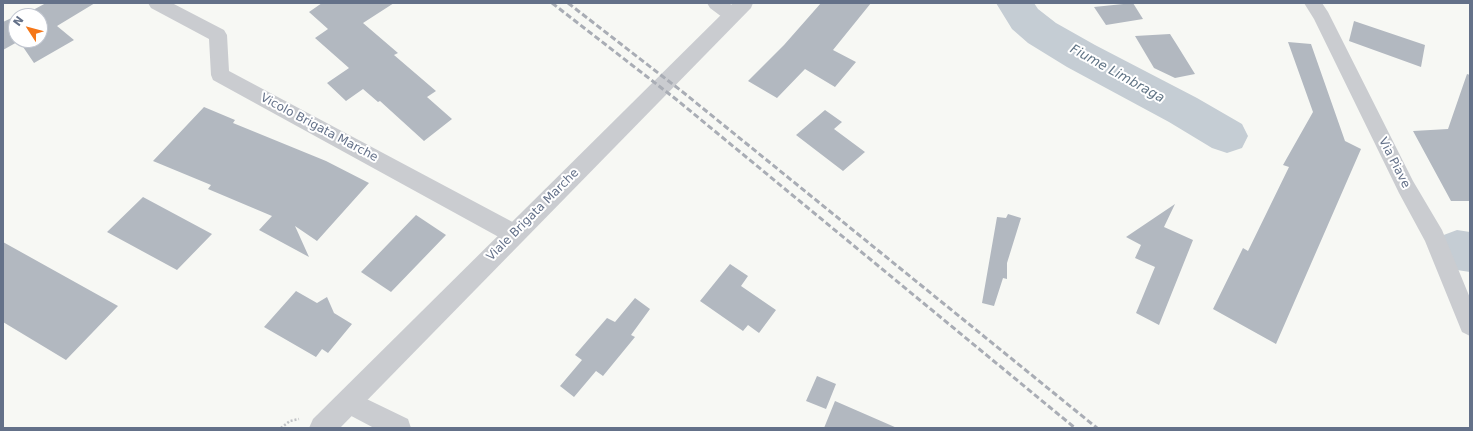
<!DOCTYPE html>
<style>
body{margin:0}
#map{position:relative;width:1473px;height:431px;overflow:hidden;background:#f7f8f4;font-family:"DejaVu Sans",sans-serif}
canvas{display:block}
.frame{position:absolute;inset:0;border:4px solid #647189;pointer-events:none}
.north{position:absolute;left:8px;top:8px;width:40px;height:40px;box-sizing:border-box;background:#fff;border:1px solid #c1c6d0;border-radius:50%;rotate:306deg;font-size:11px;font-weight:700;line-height:16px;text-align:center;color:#647189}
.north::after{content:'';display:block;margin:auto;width:14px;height:18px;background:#f57718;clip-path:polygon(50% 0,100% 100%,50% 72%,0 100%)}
</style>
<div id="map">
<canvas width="1473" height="431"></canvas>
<div class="frame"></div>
<div class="north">N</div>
</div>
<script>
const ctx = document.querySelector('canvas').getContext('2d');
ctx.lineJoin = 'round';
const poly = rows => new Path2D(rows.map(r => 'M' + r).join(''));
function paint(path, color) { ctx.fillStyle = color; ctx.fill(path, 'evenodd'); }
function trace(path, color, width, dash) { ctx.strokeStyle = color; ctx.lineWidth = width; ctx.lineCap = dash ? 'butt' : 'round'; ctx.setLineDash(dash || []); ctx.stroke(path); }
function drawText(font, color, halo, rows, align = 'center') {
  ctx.font = font + ' "DejaVu Sans",sans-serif'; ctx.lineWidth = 4; ctx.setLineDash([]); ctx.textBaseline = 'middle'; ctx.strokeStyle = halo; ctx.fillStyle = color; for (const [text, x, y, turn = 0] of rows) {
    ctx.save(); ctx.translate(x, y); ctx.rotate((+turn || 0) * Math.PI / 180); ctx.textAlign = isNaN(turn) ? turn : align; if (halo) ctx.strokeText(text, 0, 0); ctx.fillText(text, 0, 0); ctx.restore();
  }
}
paint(poly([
 [996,3,1034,3,1038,9,1056,23,1095,45,1197,98,1242,124,1248,136,1242,148,1227,153,1212,148,1169,122,1067,67,1028,43,1012,29,996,3],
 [1457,230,1470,232,1470,272,1457,270,1441,264,1434,250,1441,236,1457,230]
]), '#c5cdd4');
paint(poly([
 [46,3,95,3,57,26,74,40,34,63,19,41,3,50,3,22,20,14,22,16],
 [16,16,40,16,40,40,16,40],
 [322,3,394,3,363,23,398,53,394,55,436,91,427,97,452,119,424,141,380,101,378,102,363,89,346,101,327,83,349,68,315,38,328,29,309,12],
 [821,3,871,3,833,50,856,62,835,87,805,69,777,98,748,81,784,45],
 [1133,3,1143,19,1106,25,1094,7],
 [1354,21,1425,45,1421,67,1349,41],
 [1170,34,1177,45,1195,74,1175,78,1154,68,1135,36],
 [1288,42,1311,44,1345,141,1361,149,1276,344,1213,309,1243,248,1248,251,1289,167,1283,165,1313,112],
 [1467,74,1470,75,1470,201,1451,201,1413,131,1448,129],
 [204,107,235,120,233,123,326,161,369,183,317,241,295,226,309,257,259,230,272,216,208,189,211,185,153,161],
 [825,110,842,122,834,129,865,152,843,171,796,135],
 [143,197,212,234,177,270,107,232],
 [1175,204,1164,227,1193,240,1159,325,1136,313,1155,267,1135,258,1141,245,1126,237],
 [1008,214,1021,218,1007,263,1007,279,1003,278,994,306,982,303,997,217,1006,218],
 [416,215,446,235,391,292,361,272],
 [3,242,118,306,66,360,3,322],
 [730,264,748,276,741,286,776,310,759,333,748,325,743,331,700,301],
 [296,291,317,303,327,297,334,313,352,324,328,353,322,349,316,357,264,327],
 [635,298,650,309,631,335,635,337,603,376,596,371,574,397,560,386,582,360,575,355,607,318,615,322],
 [817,376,836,384,826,409,806,401],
 [835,401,897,428,824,428]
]), '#b2b8c0');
trace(poly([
 [281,428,290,421,299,419]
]), '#c0c2c5', 2.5, [2, 2]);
paint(poly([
 [148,3,172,3,224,30,227,35,229,71,522,227,525,234,522,241,514,243,506,241,213,80,211,75,209,39,151,8,148,3],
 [707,3,729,3,738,10,741,15,738,20,732,22,726,20,710,8,707,3],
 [1304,3,1322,3,1328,12,1413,181,1442,230,1470,298,1470,336,1462,332,1425,241,1399,193,1314,19,1304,3],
 [348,390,408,419,411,428,374,428,340,410,336,402,340,394,348,390]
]), '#caccd0');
paint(poly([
 [733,3,753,3,751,8,340,428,309,428,313,419,733,3]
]), '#caccd0');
trace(poly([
 [552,3,677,100,1075,428],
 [568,3,684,93,1097,428]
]), '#a9adb5', 3, [6, 3]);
drawText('12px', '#647189', '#fff', [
 ["Vicolo Brigata Marche",319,128,28],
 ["Via Piave",1394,163,63],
 ["Viale Brigata Marche",533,215,-45]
]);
drawText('italic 13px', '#5f7384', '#fff', [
 ["Fiume Limbraga",1117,74,29]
]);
</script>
